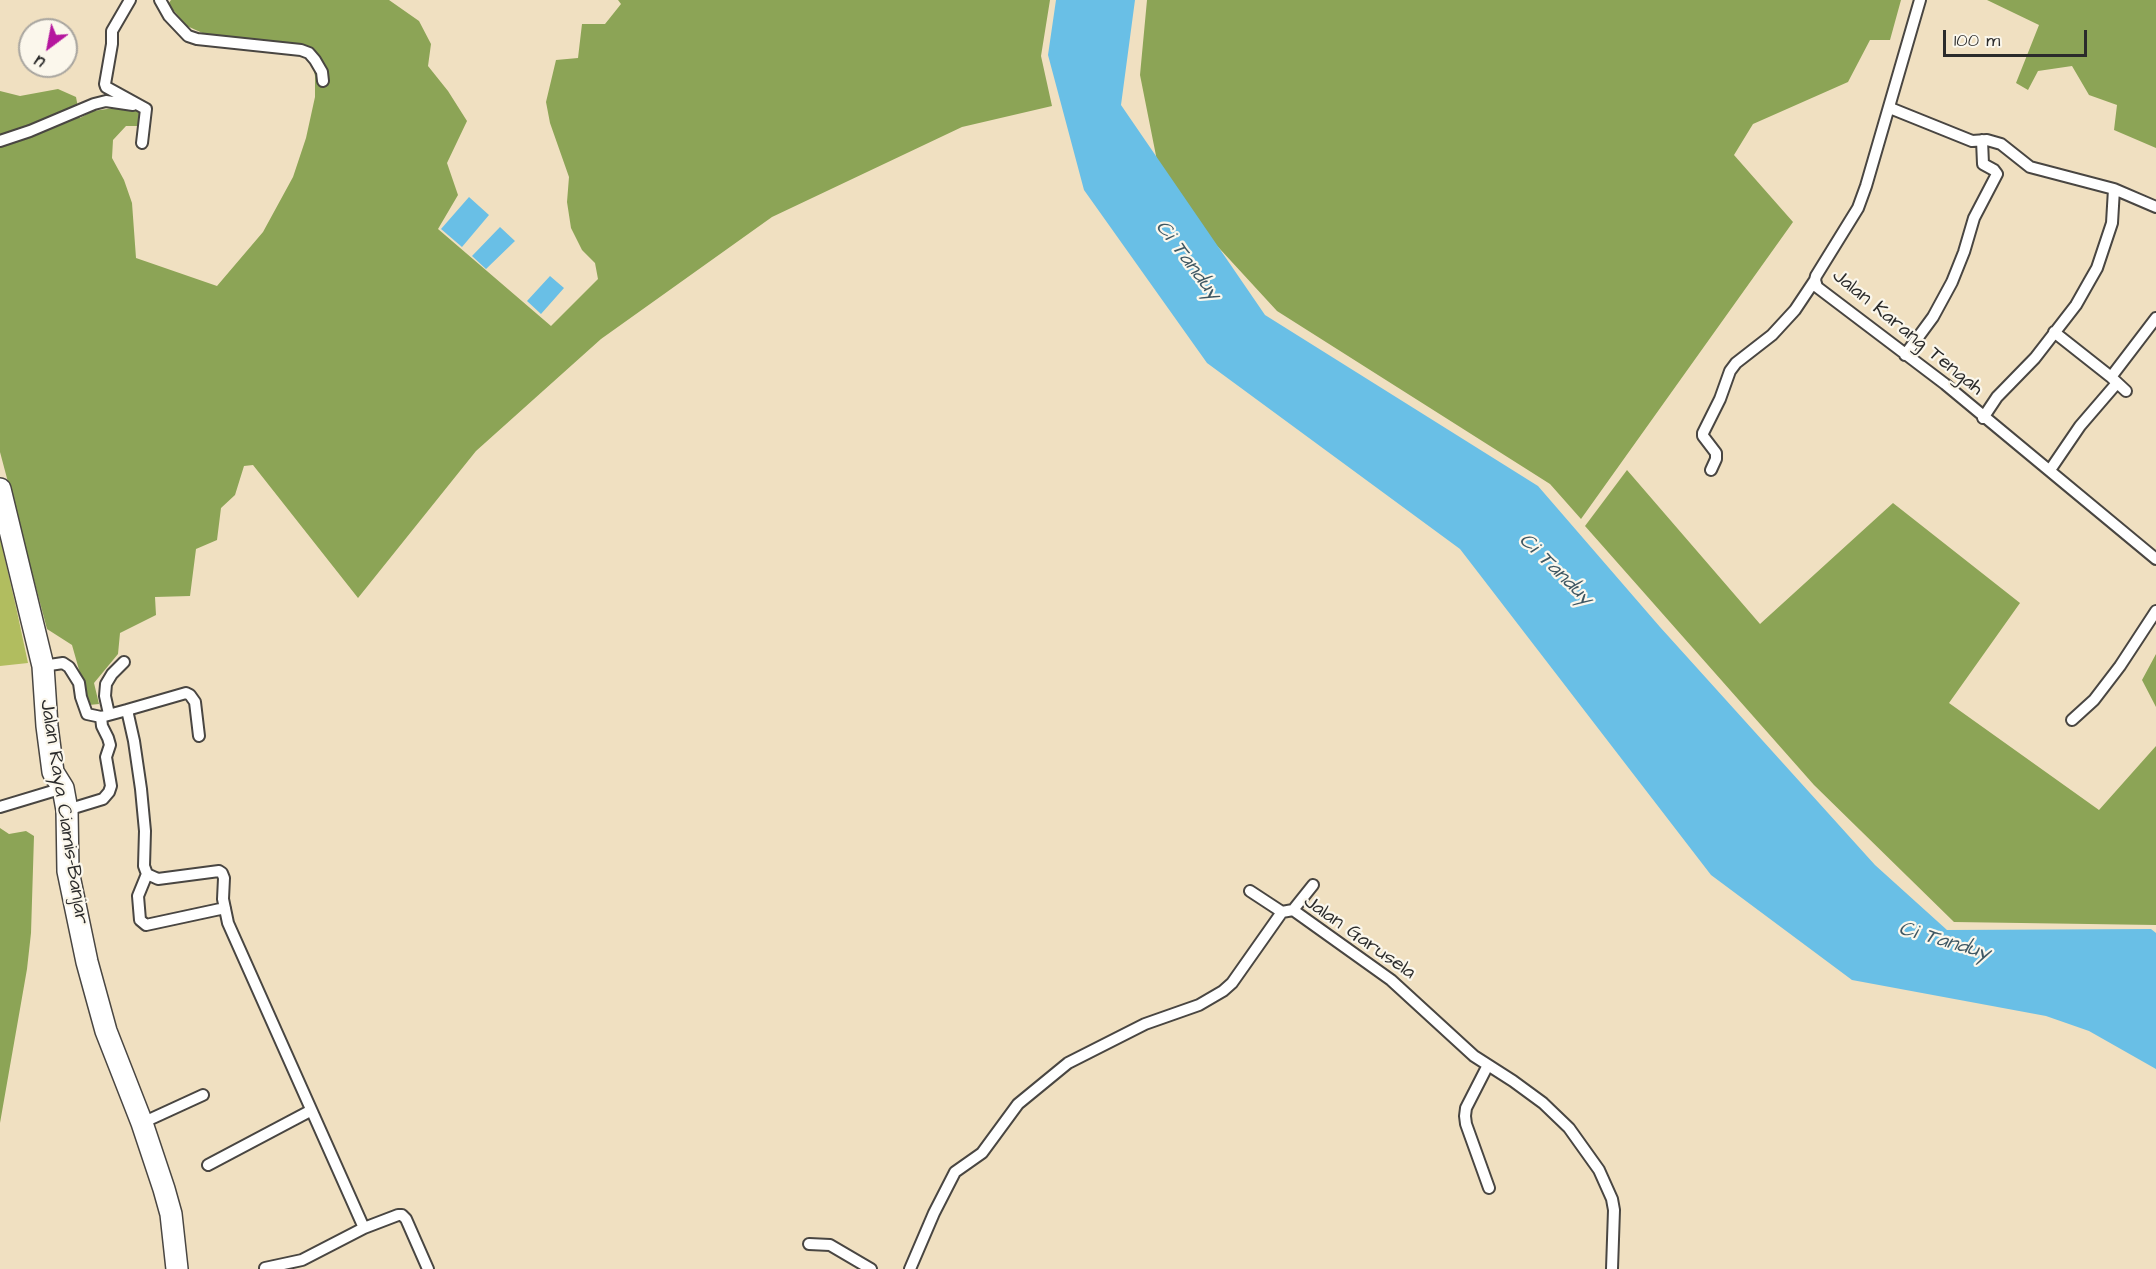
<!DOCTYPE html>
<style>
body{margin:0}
#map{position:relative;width:2156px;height:1269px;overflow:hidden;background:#f0e0c1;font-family:"Architects Daughter",sans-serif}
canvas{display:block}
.north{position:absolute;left:18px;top:18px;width:60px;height:60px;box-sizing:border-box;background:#fbf7ec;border:2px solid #a8a59f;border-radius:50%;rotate:212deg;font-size:16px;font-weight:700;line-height:24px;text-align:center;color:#2b2b2b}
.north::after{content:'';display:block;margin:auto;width:21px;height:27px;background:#b5179e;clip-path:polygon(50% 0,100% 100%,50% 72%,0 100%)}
.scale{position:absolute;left:1943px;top:30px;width:144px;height:27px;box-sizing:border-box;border:3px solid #2b2b2b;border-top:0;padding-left:8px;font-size:18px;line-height:21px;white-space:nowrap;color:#2b2b2b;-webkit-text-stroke:4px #fbf7ec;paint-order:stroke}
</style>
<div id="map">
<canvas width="2156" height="1269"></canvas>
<div class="north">U</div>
<div class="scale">100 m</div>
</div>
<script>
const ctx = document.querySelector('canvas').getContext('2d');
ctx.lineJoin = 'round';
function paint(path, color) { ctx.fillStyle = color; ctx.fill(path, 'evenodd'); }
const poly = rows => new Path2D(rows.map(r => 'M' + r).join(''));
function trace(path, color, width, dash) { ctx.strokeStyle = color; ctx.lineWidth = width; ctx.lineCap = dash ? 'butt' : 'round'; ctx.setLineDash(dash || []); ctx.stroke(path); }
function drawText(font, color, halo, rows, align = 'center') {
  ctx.font = font + ' "Architects Daughter",sans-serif'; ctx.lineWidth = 4.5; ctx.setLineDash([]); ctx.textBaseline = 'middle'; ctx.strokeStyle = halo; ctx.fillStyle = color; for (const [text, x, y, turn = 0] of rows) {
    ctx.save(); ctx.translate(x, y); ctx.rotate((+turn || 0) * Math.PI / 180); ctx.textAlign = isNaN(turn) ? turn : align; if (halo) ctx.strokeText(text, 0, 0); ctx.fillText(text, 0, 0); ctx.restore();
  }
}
paint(poly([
 [0,538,16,607,28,663,0,666]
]), '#b1bd5f');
paint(poly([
 [171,0,389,0,419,21,431,44,428,66,448,91,467,121,447,163,458,195,438,229,551,326,598,279,595,263,582,250,571,228,567,202,569,177,550,123,546,102,556,60,578,58,582,24,605,24,621,4,618,0,1050,0,1041,56,1052,106,962,127,772,217,601,339,476,451,358,598,253,465,244,466,235,495,221,508,217,540,196,549,190,596,155,597,156,615,120,633,118,654,94,683,99,704,89,705,72,645,47,629,0,452,0,91,20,96,58,89,76,97,80,118,93,111,114,108,140,111,140,126,126,126,113,140,112,158,124,180,132,203,136,258,217,286,263,232,293,177,306,138,315,97,315,76,312,63,297,45,209,36,187,26,168,4],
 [1147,0,1901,0,1890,40,1870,40,1848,82,1753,124,1734,155,1793,222,1581,519,1550,484,1277,311,1162,186,1140,75],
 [1987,0,2156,0,2156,148,2114,130,2117,105,2089,95,2072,66,2038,71,2028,90,2016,83,2039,25],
 [1627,470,1760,624,1893,503,2020,603,1949,703,2099,810,2156,746,2156,925,1954,922,1814,785,1585,526],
 [2156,654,2156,707,2142,680],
 [0,828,9,834,26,831,34,836,31,933,27,969,0,1123]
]), '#8ca456');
paint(poly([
 [1056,0,1135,0,1121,105,1265,315,1538,486,1660,627,1875,865,1947,930,2151,929,2156,933,2156,1069,2089,1031,2046,1016,1852,980,1711,875,1460,549,1207,363,1084,190,1048,55],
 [469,197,489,215,462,247,441,229],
 [500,227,515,241,486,269,472,256],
 [550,276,564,288,541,314,527,301]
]), '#69bfe6');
const street = poly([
 [130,0,112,31,112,44,105,84,106,87,146,109,142,143],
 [160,0,169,16,188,36,197,39,301,50,309,53,315,60,322,72,323,81],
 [1920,0,1866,186,1858,208,1816,276,1815,280,1817,287,1945,384,2156,559],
 [1890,108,1972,141,1987,140,2001,144,2030,167,2114,189,2156,207],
 [0,141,30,131,94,104,106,101,133,105],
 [2054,332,2111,377,2126,391],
 [1905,355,1933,317,1952,282,1964,252,1974,218,1997,174,1994,170,1983,164,1982,140],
 [2111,377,2156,318],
 [1983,418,1997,397,2035,358,2076,305,2089,282,2097,268,2112,223,2114,189],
 [1711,470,1716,459,1716,453,1703,436,1703,433,1720,399,1730,371,1736,363,1772,335,1795,310,1815,280],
 [2050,470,2080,426,2117,383],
 [43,666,63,663,69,667,79,683,81,697,87,714,101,717,127,710,134,741,141,789,145,831,144,866,147,874,158,879,219,871,222,873,224,878,223,899,228,923,364,1228,398,1215,402,1215,406,1219,428,1269],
 [127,710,186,693,190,695,195,702,199,736],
 [109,714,105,696,106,684,112,674,124,662],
 [2072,720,2094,700,2120,666,2156,611],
 [0,807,63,788],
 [67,810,103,799,109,792,111,786,106,757,110,745,108,738,102,726,101,717],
 [147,874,138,896,140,920,146,925,225,908],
 [1250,891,1282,912],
 [1293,910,1313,885],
 [1488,1065,1466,1108,1465,1116,1466,1124,1489,1188],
 [142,1123,203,1095],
 [208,1165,310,1111],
 [809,1244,830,1245,871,1269],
 [265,1268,302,1260,364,1228],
 [910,1269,934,1213,955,1172,982,1153,1018,1104,1068,1063,1145,1024,1199,1005,1223,991,1232,983,1282,912,1293,910,1391,980,1474,1056,1513,1081,1543,1103,1569,1128,1599,1170,1612,1199,1614,1210,1612,1269]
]);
const highway = poly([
 [0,489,43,666,47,726,53,772,63,788,67,810,68,871,87,962,106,1031,142,1123,164,1189,171,1214,177,1269]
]);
trace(street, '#494642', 14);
trace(highway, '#494642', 24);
trace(street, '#fff', 10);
trace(highway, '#fff', 21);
drawText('20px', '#2b2b2b', '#fbf7ec', [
 ["Jalan Karang Tengah",1907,333,39],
 ["Jalan Raya Ciamis-Banjar",63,812,81],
 ["Jalan Garusela",1359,938,35]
]);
drawText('italic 21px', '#3e5763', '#fbf7ec', [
 ["Ci Tanduy",1187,261,53],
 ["Ci Tanduy",1555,570,44],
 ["Ci Tanduy",1944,942,16]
]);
</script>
